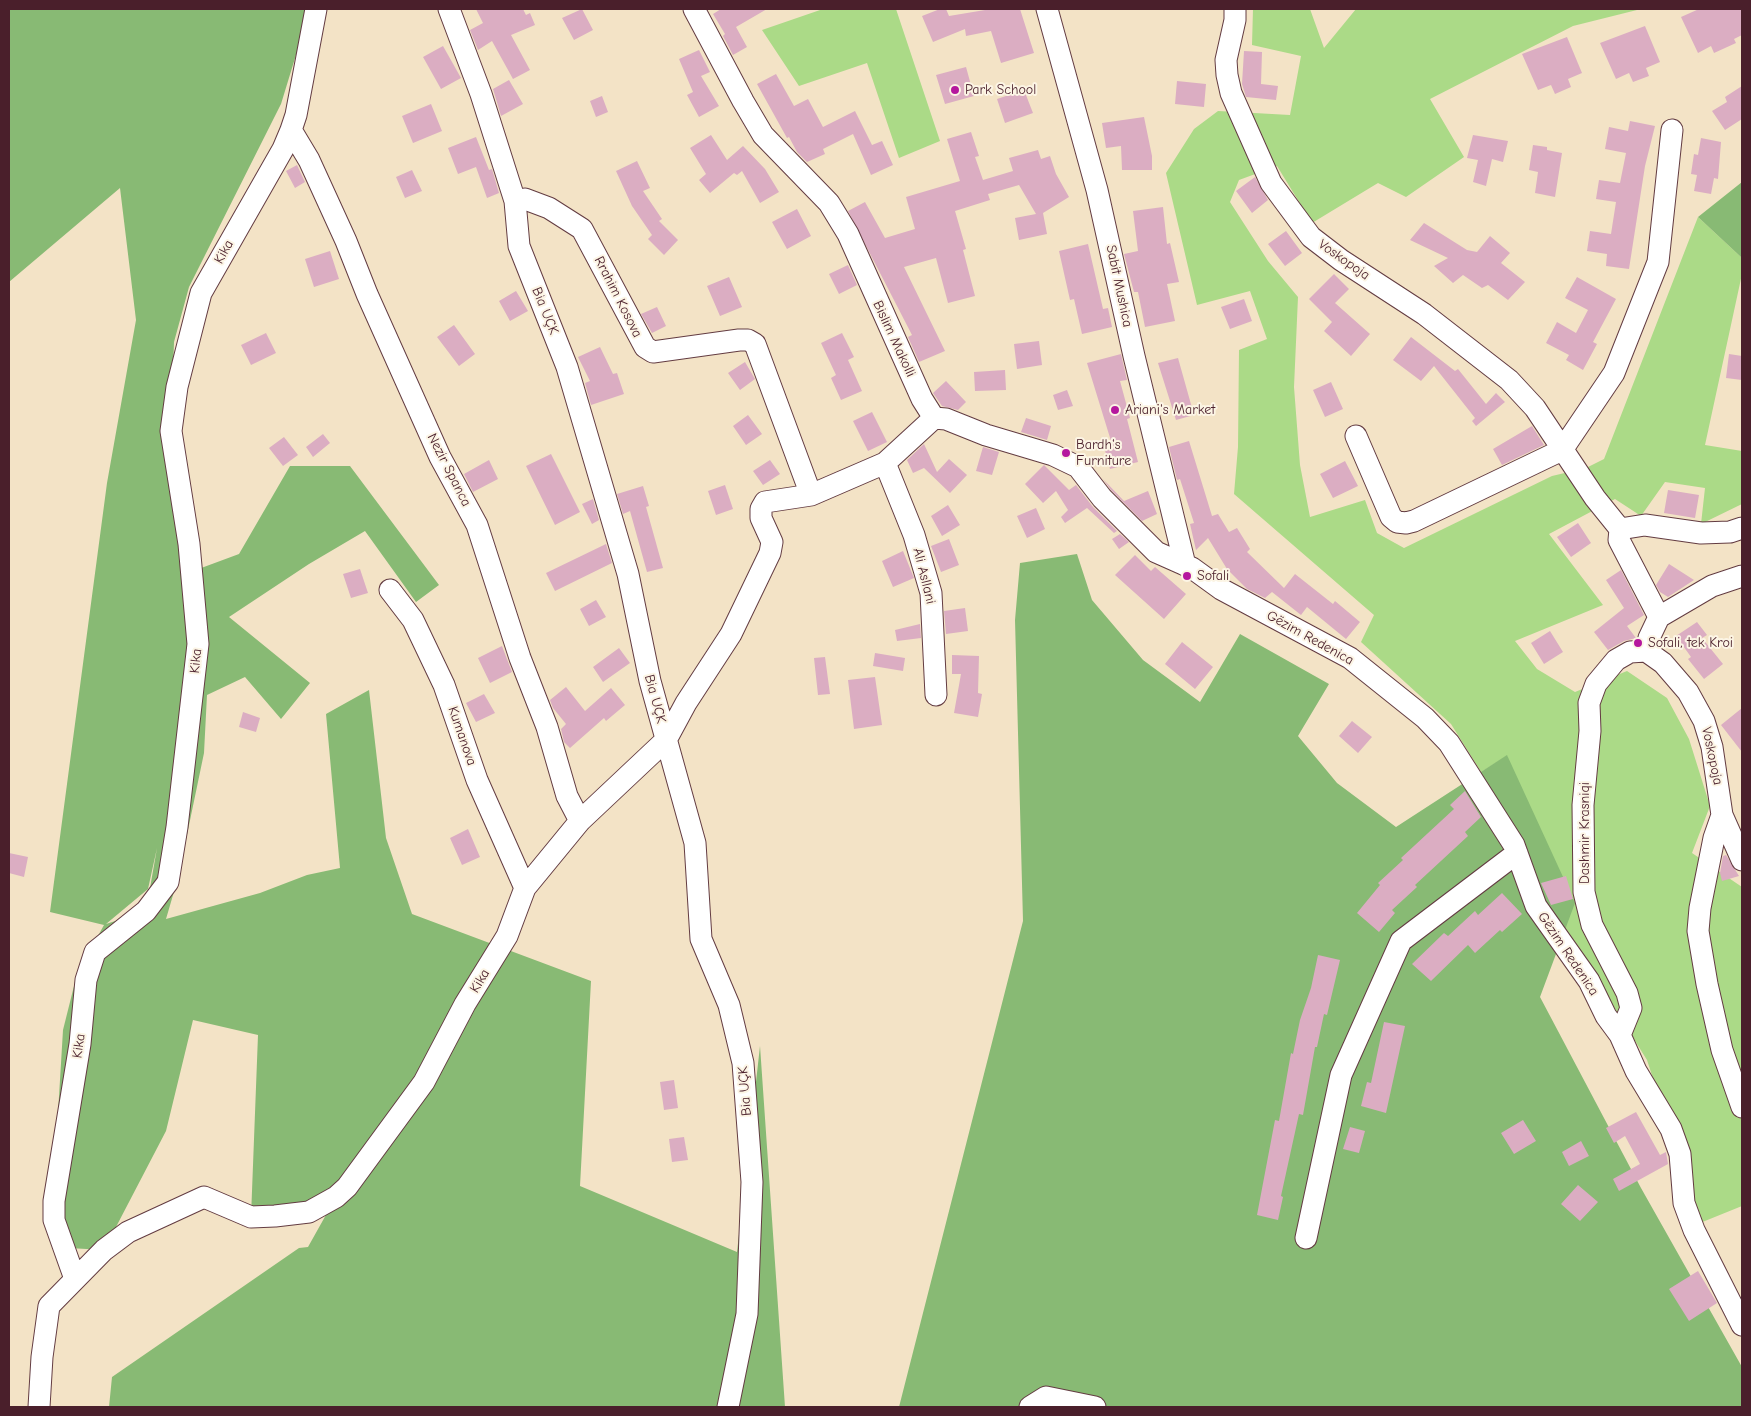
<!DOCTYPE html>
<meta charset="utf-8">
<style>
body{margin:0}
#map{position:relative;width:1751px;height:1416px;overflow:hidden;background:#f3e3c6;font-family:"Comic Neue",sans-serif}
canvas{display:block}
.frame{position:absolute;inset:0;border:10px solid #4a1f2b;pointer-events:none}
</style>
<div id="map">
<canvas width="1751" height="1416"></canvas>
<div class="frame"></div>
</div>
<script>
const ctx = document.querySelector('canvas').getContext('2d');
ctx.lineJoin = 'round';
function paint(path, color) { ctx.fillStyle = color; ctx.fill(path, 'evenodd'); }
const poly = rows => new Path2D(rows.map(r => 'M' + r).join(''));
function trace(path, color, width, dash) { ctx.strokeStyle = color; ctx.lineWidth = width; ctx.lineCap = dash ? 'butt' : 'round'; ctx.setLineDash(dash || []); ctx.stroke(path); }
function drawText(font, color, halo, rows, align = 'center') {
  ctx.font = font + ' "Comic Neue",sans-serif'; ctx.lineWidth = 4; ctx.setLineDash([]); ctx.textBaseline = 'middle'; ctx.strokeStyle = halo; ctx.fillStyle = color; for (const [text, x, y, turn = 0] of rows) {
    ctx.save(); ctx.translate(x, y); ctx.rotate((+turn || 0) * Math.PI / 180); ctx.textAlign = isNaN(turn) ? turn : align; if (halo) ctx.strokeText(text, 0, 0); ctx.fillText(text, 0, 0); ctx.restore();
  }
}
paint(poly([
 [823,9,896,9,940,141,899,158,867,63,799,86,762,30],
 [1253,9,1310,9,1324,48,1356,9,1641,9,1573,26,1430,99,1464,157,1406,197,1378,183,1312,223,1277,166,1239,180,1230,202,1268,261,1298,297,1294,387,1300,465,1310,517,1365,500,1377,533,1404,548,1552,476,1586,468,1604,459,1698,217,1742,258,1742,274,1705,445,1742,451,1742,504,1701,524,1705,488,1665,482,1641,516,1615,499,1549,534,1603,605,1515,641,1537,669,1575,692,1627,671,1667,698,1689,739,1710,806,1692,853,1742,887,1742,1206,1700,1223,1647,1060,1565,929,1507,756,1481,772,1451,724,1361,642,1374,615,1234,494,1238,447,1239,350,1267,339,1250,291,1197,305,1166,173,1194,129,1218,111,1290,115,1301,56,1252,45]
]), '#abda87');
paint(poly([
 [9,9,310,9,281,104,189,287,174,342,171,431,185,574,239,554,290,466,350,466,439,585,416,602,365,531,309,564,229,617,310,683,281,719,245,677,207,695,204,753,178,878,166,919,260,893,307,875,340,868,326,714,369,690,386,838,412,914,591,981,580,1186,737,1252,760,1046,785,1407,109,1407,112,1377,299,1248,308,1247,336,1197,251,1217,258,1035,193,1020,166,1131,104,1250,69,1248,53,1196,63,1030,77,974,104,925,50,912,107,483,136,320,120,188,9,282],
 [157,848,146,911,106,924,148,889],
 [1742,182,1742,258,1698,217],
 [1077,554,1092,600,1143,660,1200,702,1240,634,1329,684,1298,736,1337,783,1396,827,1507,755,1575,903,1540,997,1641,1188,1742,1367,1742,1407,899,1407,1023,921,1015,620,1020,563]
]), '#88ba74');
paint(poly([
 [476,9,523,9,526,15,530,13,535,25,511,35,530,70,513,79,492,41,478,50,470,30,483,23],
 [582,9,593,30,574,40,562,18],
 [721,9,767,9,736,27,747,47,733,55,723,36,725,34,713,14],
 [940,9,946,9,949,16,991,9,1020,9,1034,53,1001,63,991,31,966,36,965,29,933,42,922,16],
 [1699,9,1742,9,1742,35,1734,39,1736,43,1714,53,1711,46,1698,53,1681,17],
 [1645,26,1660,62,1646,68,1649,76,1633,82,1629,73,1616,79,1600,43],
 [1567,37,1582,73,1568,79,1571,87,1555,94,1551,85,1538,90,1522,54],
 [443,46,461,78,441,89,423,57],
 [699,50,710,72,701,76,719,106,699,117,687,95,693,92,679,59],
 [1244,51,1262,52,1261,84,1278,86,1276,100,1246,97,1242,84],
 [966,67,974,96,945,104,936,75],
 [776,74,794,106,808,99,823,127,855,111,872,145,882,141,893,165,871,175,853,134,823,149,825,154,807,162,797,152,789,137,787,138,757,84],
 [509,80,523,104,501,116,493,89],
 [1177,81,1206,84,1204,107,1175,104],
 [1742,86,1742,119,1725,130,1712,111,1727,102,1725,97],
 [1024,90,1033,113,1005,123,997,99],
 [602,96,608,112,596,117,590,101],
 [431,104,442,131,413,143,402,116],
 [1144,117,1152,156,1152,170,1122,170,1121,146,1106,148,1102,123],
 [1630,121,1655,126,1645,166,1629,269,1606,266,1607,254,1587,251,1590,231,1611,234,1616,202,1596,199,1599,180,1620,183,1626,153,1605,149,1609,127,1628,131],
 [971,132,979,156,975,157,983,180,1013,171,1009,158,1038,150,1041,159,1050,156,1056,174,1069,197,1043,213,1047,234,1019,240,1015,218,1036,214,1019,185,988,194,990,200,955,211,966,249,963,250,975,296,948,303,936,258,904,267,945,351,919,362,908,337,912,335,848,211,865,202,885,238,915,229,906,197,960,181,947,139],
 [711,135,727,160,743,146,765,169,779,192,760,203,742,171,737,175,734,173,710,193,699,180,706,174,690,148],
 [1473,135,1508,141,1503,162,1492,159,1486,186,1473,182,1478,160,1467,158],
 [476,137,489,170,492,169,499,193,487,198,476,167,458,174,448,148],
 [1701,138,1721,142,1718,179,1714,178,1711,194,1694,191,1697,175,1691,174,1694,154,1698,155],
 [1533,145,1547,147,1547,150,1562,153,1555,197,1535,193,1538,172,1529,170],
 [637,161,650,188,643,191,662,219,659,221,678,240,664,255,648,239,652,235,632,206,616,171],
 [297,165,305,182,295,188,286,171],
 [412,170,422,191,405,198,396,177],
 [1255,177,1268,200,1252,213,1236,191],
 [1163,207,1167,244,1170,243,1179,282,1167,284,1175,321,1145,327,1138,292,1134,292,1124,254,1138,251,1133,211],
 [797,209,811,236,787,249,772,222],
 [1424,223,1467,250,1477,252,1490,236,1510,253,1501,263,1525,282,1508,300,1488,285,1482,288,1463,275,1453,283,1434,266,1448,258,1410,240],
 [1286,231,1302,253,1285,266,1268,244],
 [1088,244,1103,309,1108,308,1112,327,1082,334,1074,299,1070,300,1059,251],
 [330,251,339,279,314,287,305,259],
 [848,265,857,285,839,294,829,274],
 [1334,274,1349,289,1335,303,1370,334,1351,356,1324,331,1332,322,1309,299],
 [729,277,742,307,720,316,707,286],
 [1577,277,1616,299,1593,342,1597,344,1583,370,1566,360,1569,355,1546,343,1557,322,1576,333,1588,310,1565,298],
 [516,291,528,311,510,321,499,301],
 [1244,299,1252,321,1230,329,1221,307],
 [657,307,666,326,652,333,641,314],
 [454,325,475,354,459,366,437,337],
 [266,333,276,353,251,365,241,345],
 [842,333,854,357,848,360,862,391,841,400,831,378,836,375,821,343],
 [1411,337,1455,371,1458,369,1486,404,1496,393,1505,402,1476,426,1472,421,1475,418,1434,366,1421,381,1393,360],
 [1039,341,1042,365,1017,369,1014,344],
 [600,347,613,374,617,373,624,394,591,405,585,383,590,381,578,357],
 [1121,354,1127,380,1120,381,1130,418,1127,419,1138,462,1110,469,1103,443,1111,441,1087,363],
 [1729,354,1742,356,1742,380,1726,378],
 [1178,358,1194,415,1176,420,1158,363],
 [745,362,755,379,740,390,728,373],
 [1005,370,1006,390,975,391,974,372],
 [946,381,966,402,958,410,942,406,933,393],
 [1331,382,1343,409,1325,417,1313,390],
 [1067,390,1073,406,1058,410,1053,395],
 [872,412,887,442,868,451,853,421],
 [748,415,762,434,746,445,733,426],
 [1026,418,1051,426,1047,440,1021,432],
 [1532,426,1544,445,1502,465,1493,449],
 [323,434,330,443,313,457,306,447],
 [284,437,298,455,283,466,269,448],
 [1189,441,1212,516,1218,514,1229,532,1237,528,1250,549,1247,552,1284,588,1295,574,1333,604,1335,601,1360,622,1346,639,1307,607,1301,615,1272,592,1265,598,1247,589,1227,569,1208,538,1196,550,1190,524,1194,523,1180,479,1177,480,1169,447],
 [924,444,937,472,949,459,967,475,950,493,924,468,913,473,907,460],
 [983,447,999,452,992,475,976,471],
 [551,454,580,512,555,525,526,466],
 [489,460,498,479,473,492,464,474],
 [770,460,780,474,763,485,753,471],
 [1345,461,1358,486,1333,498,1320,474],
 [1044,465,1069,490,1076,485,1093,507,1117,531,1114,533,1087,508,1065,523,1061,517,1068,510,1056,491,1043,503,1025,484],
 [1103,479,1124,501,1148,491,1157,514,1142,521,1111,490],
 [725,485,733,509,716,515,708,491],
 [643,486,649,506,646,507,663,568,647,572,630,511,623,514,617,494],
 [1668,490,1699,495,1695,518,1664,513],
 [593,499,599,520,592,524,582,504],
 [948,505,960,525,942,536,931,516],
 [1036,508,1045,529,1027,538,1017,516],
 [1578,523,1591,543,1571,557,1557,537],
 [1120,534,1129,542,1119,549,1112,539],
 [949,539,959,565,941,572,931,546],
 [606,544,612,563,555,591,546,573],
 [903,551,914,578,893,587,882,561],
 [1135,555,1151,571,1155,567,1186,594,1164,619,1115,575],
 [1669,564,1694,580,1668,597,1660,592,1656,585],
 [360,569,368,593,351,598,343,574],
 [1621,570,1644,615,1627,626,1636,638,1624,641,1608,650,1594,632,1624,608,1606,580],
 [596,600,606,617,589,626,580,609],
 [965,608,968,631,946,634,944,611],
 [1697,622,1707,635,1702,638,1723,664,1704,679,1688,659,1691,657,1676,636],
 [920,624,921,638,897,641,895,630],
 [1550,631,1563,652,1544,664,1531,643],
 [1182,642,1213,667,1195,689,1165,664],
 [502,646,512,672,490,683,478,658],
 [619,648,630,663,603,682,593,667],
 [875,653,905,658,903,671,873,666],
 [952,655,979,656,978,693,982,694,978,717,954,713,961,674,952,674],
 [825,657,830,694,818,695,814,658],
 [875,677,882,725,854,729,848,680],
 [566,687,585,711,611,688,625,705,606,721,604,718,570,748,564,742,561,729,566,724,553,708,550,700],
 [484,694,495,713,476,722,466,703],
 [1742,708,1742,752,1721,725],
 [243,712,260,718,256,732,239,727],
 [1352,721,1372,737,1358,753,1339,736],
 [1465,791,1481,817,1465,832,1468,836,1415,885,1417,887,1392,910,1395,913,1379,932,1357,913,1380,885,1378,883,1403,860,1401,858,1454,809,1450,805],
 [468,829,480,857,462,865,450,838],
 [9,853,28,857,24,877,9,873],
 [1726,855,1739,876,1722,881,1720,873,1723,856],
 [1566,876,1573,899,1551,905,1541,883],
 [1502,893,1522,914,1502,932,1500,930,1475,953,1468,945,1431,981,1412,964,1444,933,1448,936,1475,911,1478,915],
 [1318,955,1340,960,1327,1015,1324,1014,1317,1047,1315,1047,1303,1115,1299,1114,1281,1196,1283,1197,1278,1220,1257,1215,1275,1120,1279,1121,1291,1053,1293,1054,1300,1020,1311,988],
 [1384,1022,1405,1026,1386,1113,1361,1106,1367,1082,1371,1083],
 [674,1080,678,1108,664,1110,660,1082],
 [1636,1112,1660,1155,1666,1152,1668,1164,1619,1191,1613,1179,1640,1164,1625,1136,1614,1143,1606,1128],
 [1523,1120,1536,1141,1514,1154,1501,1133],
 [1350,1127,1365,1131,1359,1153,1343,1149],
 [684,1137,688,1160,672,1162,669,1139],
 [1581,1141,1589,1156,1569,1166,1562,1152],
 [1578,1185,1598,1202,1580,1221,1561,1204],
 [1698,1271,1717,1303,1689,1321,1669,1289]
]), '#dbadc2');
const minor = poly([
 [449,9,481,94,515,201,519,246,567,367,628,574,650,681,695,843,701,939,729,1005,743,1063,752,1182,747,1314,728,1407],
 [694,9,743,101,763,135,829,203,848,234,922,399,934,418,946,419,986,435,1053,455,1078,467,1102,498,1156,552,1192,568,1221,589,1350,658,1425,718,1449,743,1514,845,1536,906,1589,981,1606,1016,1620,1035,1636,1071,1671,1129,1680,1154,1684,1203,1694,1230,1742,1325],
 [1047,9,1097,190,1134,356,1185,565],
 [1235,9,1235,20,1226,60,1227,75,1231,93,1271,183,1311,237,1341,260,1424,314,1509,380,1535,408,1595,498,1620,529,1619,540,1659,617,1649,638,1646,651],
 [291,130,309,160,346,241,367,294,440,457,477,525,520,658,547,727,567,796,580,821],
 [515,201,525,199,549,208,582,229,645,347,653,352,739,340,748,340,755,344,811,495],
 [1356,436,1391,517,1397,522,1406,523,1414,521,1562,450,1614,373,1658,262,1672,130],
 [885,463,914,535,931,593,936,695],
 [1620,529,1645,525,1701,533,1730,532,1742,528],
 [390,590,413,620,444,685,477,780,525,888],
 [1659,617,1712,586,1742,576],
 [1646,651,1663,663,1688,692,1704,721,1712,747,1722,815,1714,838,1700,908,1698,931,1707,984,1722,1050,1742,1107],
 [1722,815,1742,860],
 [1620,1035,1631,1008,1627,993,1592,925,1584,892,1583,805,1590,731,1589,703,1596,684,1616,660,1630,652,1646,651],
 [1306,1238,1341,1075,1401,941,1517,853],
 [75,1279,54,1220,54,1201,80,1044,86,980,95,952,146,911,168,882,177,827,198,644,189,544,171,431,177,387,201,293,283,149,291,130,296,115,316,9],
 [39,1407,42,1357,49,1306,104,1250,128,1232,204,1197,251,1217,275,1216,309,1212,336,1197,347,1187,424,1082,465,1004,507,936,525,888,580,821,666,740,686,703,731,634,770,553,772,542,761,518,761,509,765,502,811,495,885,463,934,418],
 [1030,1407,1046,1397,1095,1407]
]);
trace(minor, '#633c42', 23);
trace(minor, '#fff', 21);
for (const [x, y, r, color] of [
 [955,90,5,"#b5179e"],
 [1115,410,5,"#b5179e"],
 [1066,453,5,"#b5179e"],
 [1187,576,5,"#b5179e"],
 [1638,643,5,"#b5179e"]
]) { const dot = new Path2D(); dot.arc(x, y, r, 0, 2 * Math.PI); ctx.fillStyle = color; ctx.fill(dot); trace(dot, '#fcf5e5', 2); }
drawText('14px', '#4a1f2b', '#fcf5e5', [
 ["Park School",965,90],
 ["Ariani's Market",1125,410],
 ["Bardh's",1076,445],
 ["Furniture",1076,461],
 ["Sofali",1197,576],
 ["Sofali, tek Kroi",1648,643]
], 'left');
drawText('14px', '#4a1f2b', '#fcf5e5', [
 ["Kika",224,252,-61],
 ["Voskopoja",1344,260,35],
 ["Sabit Mushica",1119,286,78],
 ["Rrahim Kosova",618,297,63],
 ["Bia UÇK",545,311,68],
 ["Bislim Makolli",894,339,65],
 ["Nezir Spanca",449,470,63],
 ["Ali Asllani",924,576,76],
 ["Gëzim Redenica",1310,638,29],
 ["Kika",196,661,-84],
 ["Bia UÇK",655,699,75],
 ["Kumanova",462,736,71],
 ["Voskopoja",1712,756,78],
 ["Dashmir Krasniqi",1585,833,-90],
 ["Gëzim Redenica",1568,954,56],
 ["Kika",480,981,-59],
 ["Kika",79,1046,-82],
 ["Bia UÇK",745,1091,-95]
]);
</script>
